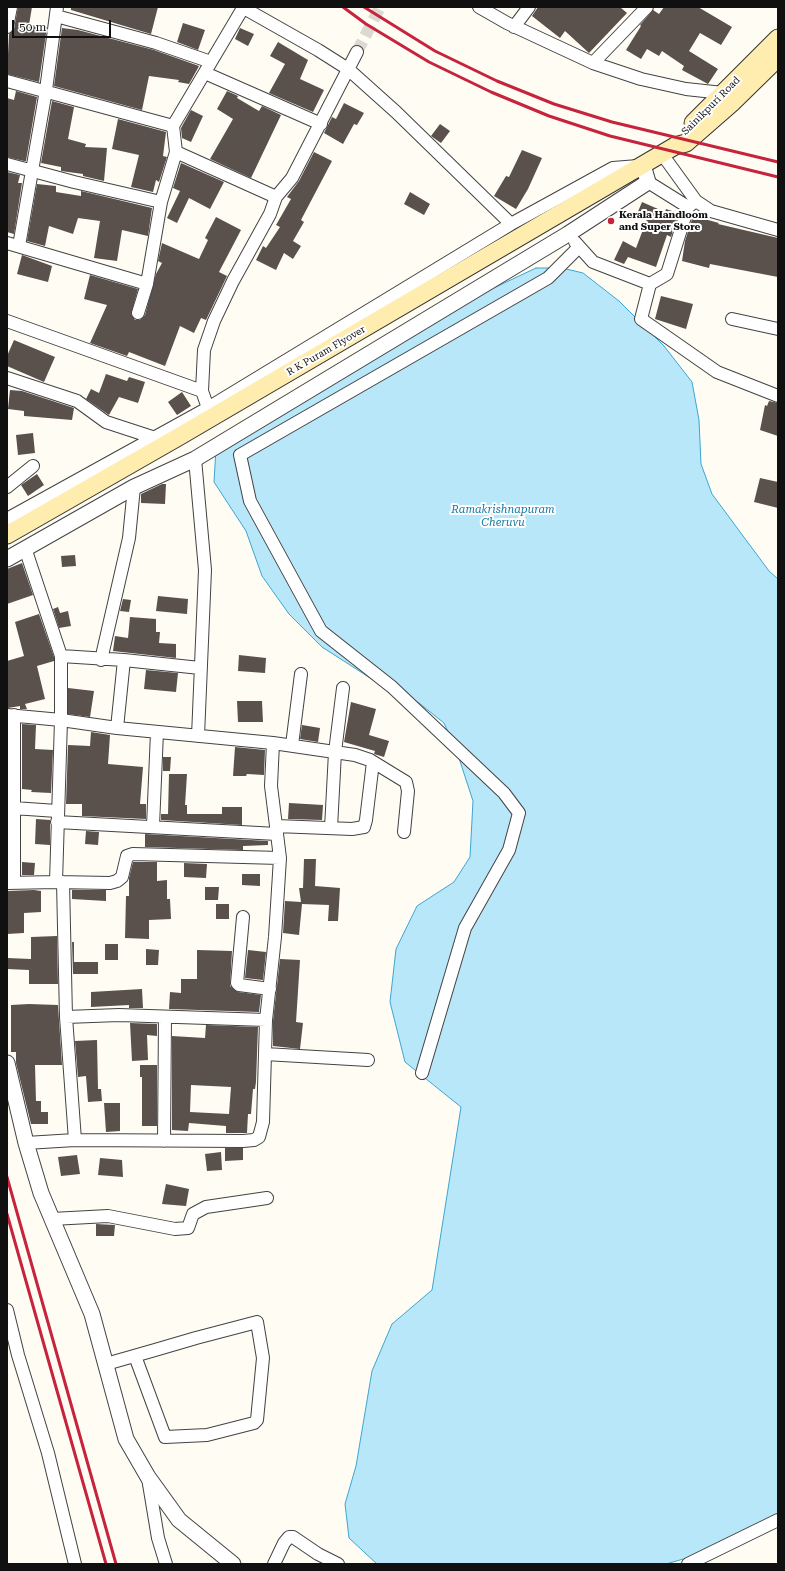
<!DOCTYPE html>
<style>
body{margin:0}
#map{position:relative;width:785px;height:1571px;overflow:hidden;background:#fffcf4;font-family:"Roboto Serif",serif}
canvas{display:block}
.frame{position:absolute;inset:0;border:8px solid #101010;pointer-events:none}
.scale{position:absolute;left:12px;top:20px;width:99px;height:18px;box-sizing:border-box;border:2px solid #101010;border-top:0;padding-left:5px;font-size:12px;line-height:14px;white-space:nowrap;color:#101010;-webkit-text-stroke:3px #fff;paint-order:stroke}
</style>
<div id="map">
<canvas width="785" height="1571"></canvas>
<div class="frame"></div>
<div class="scale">50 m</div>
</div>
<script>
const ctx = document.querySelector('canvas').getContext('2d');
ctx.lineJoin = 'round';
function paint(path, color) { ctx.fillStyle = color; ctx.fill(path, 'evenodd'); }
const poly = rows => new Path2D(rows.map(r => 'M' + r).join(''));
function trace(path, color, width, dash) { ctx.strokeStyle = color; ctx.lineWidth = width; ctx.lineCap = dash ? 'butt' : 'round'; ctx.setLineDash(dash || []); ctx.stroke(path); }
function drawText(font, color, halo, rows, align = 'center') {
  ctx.font = font + ' "Roboto Serif",serif'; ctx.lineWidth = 4; ctx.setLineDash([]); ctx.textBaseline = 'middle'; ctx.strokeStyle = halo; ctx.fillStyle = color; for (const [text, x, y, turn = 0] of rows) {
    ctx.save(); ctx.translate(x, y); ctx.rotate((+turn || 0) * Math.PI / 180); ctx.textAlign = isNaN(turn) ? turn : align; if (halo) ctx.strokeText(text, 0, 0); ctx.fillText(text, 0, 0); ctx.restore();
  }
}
const water = poly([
 [536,268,562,268,583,273,619,301,664,346,692,382,699,420,701,464,712,494,769,571,778,579,778,1514,718,1549,666,1564,377,1564,349,1538,345,1504,356,1466,372,1371,392,1324,432,1290,461,1107,405,1062,390,1002,396,949,417,906,454,882,470,857,473,801,457,752,444,723,419,703,381,685,322,647,289,614,262,576,246,531,214,482,216,448,462,303,536,268]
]);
paint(water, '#b7e7f8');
trace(water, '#3ba6d1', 1);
paint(poly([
 [18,7,32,7,29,25,47,27,39,82,7,74,9,34,14,29],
 [71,7,158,7,151,34,71,10],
 [538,7,620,7,627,13,589,53,565,31,560,38,532,16],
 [664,7,698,7,732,27,721,45,700,33,689,51,718,69,708,84,682,70,684,66,662,51,659,56,647,49,641,59,626,50,641,26,640,25,653,10,659,14],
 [183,23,205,30,198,50,177,42],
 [62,28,78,30,154,50,199,66,198,68,189,84,178,82,179,80,149,76,142,110,54,86],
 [240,28,254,34,248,46,235,39],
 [278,42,308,60,300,79,324,90,313,112,269,93,285,64,270,56],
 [16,91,37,97,26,161,24,161,7,157,7,98,14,100],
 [227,91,238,96,237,98,259,111,262,106,281,115,251,178,210,159,233,119,217,109],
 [52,101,74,107,68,139,86,144,85,147,107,148,104,181,83,176,83,174,61,171,61,167,41,163],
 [344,103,364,113,357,125,354,124,343,144,324,133,332,117,336,119],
 [191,110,203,116,191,142,182,138,181,128],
 [118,119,166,132,163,156,167,157,159,182,156,180,153,192,131,187,139,155,112,149],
 [440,124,450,131,441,143,431,136],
 [522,150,542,158,528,189,516,209,494,196,506,176,509,177],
 [314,152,332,161,301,220,304,222,293,241,301,246,293,259,284,253,276,270,256,260,263,246,266,248,280,227,276,225,291,199,287,197,299,181],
 [181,163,224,182,210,209,189,198,177,223,167,218,180,191,173,188],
 [7,172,20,175,18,183,22,183,14,234,7,232],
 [37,184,56,186,56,192,81,196,81,191,152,208,148,236,122,230,117,261,94,258,100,221,78,218,73,234,49,226,45,246,27,241],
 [410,192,430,204,424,215,404,204],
 [642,202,665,212,666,209,678,213,671,237,667,235,656,267,628,257,624,264,614,260,623,241,636,248,647,219,637,214],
 [693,216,719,223,718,224,778,238,778,277,710,264,709,268,682,261,685,241],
 [216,217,241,230,219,272,227,276,206,320,201,318,194,333,180,326,165,366,129,352,127,356,90,343,107,305,84,299,90,275,138,289,131,314,135,320,140,320,145,315,156,274,162,263,158,261,162,243,199,259,208,240,205,238],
 [22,255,52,266,48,282,17,274],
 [661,296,693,304,686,329,655,319],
 [14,340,55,357,44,382,7,366,7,356],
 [106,374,127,381,129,377,145,382,138,403,119,397,109,415,86,399,91,389,99,393],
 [10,390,22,391,74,408,72,420,24,416,24,411,8,409],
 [182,392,191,406,177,415,168,402],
 [769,401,778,403,778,436,760,430,765,405,767,406],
 [33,433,35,453,18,455,16,435],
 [37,474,44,485,28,496,21,485],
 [760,478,778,482,778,508,754,502],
 [162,484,166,484,165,504,141,503,141,494],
 [75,555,76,566,62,567,61,556],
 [22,563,33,595,7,604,7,569],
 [158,596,188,599,187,614,156,611],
 [123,599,131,600,129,612,120,611],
 [58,607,60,613,68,611,71,626,59,628,53,609],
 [39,614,54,657,54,661,37,666,45,699,25,704,27,709,20,709,20,706,8,708,7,661,24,656,15,622],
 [130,617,156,619,156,632,160,632,159,643,176,644,176,658,113,651,115,636,128,638],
 [239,655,266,658,265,673,238,671],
 [146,670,178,673,176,692,144,689],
 [68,688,94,691,90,717,68,714],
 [237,701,262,701,263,722,238,722],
 [351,702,376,709,369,735,389,741,384,757,374,754,375,751,344,742],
 [22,724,36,725,35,749,53,750,51,793,31,792,32,790,22,789],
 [302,725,320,728,318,742,300,739],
 [91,732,110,735,108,764,143,767,140,804,146,804,146,819,82,816,82,804,66,804,68,745,90,746],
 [235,747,265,750,264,775,247,774,246,776,233,776],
 [163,757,171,757,170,771,163,771],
 [169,774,187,774,185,805,187,805,187,814,222,814,222,807,242,807,242,825,161,820,161,814,168,814],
 [289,803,323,805,322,820,288,819],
 [36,819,50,820,50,845,35,844],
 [86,831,99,832,98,845,85,844],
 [145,834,268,841,268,845,243,846,243,850,145,847],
 [304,859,316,859,315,886,340,888,338,921,328,921,329,905,302,904,299,935,283,933,285,901,301,902,299,888,303,888],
 [22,862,35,863,34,875,22,875],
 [133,862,157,862,157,881,167,880,167,899,170,899,171,919,149,920,149,939,125,938,126,896,129,896,129,878],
 [184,863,207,864,206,878,184,877],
 [242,874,260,874,260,886,242,885],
 [205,887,219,887,218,900,205,900],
 [34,890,41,891,41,912,24,913,24,933,7,934,7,891],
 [72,890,106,890,106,901,72,899],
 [216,904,229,904,229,919,216,919],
 [57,936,58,984,29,984,29,970,7,969,7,958,31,959,31,937],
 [72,942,74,942,74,962,98,962,98,974,73,974],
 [105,944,118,944,118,960,105,960],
 [146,949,159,950,158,965,146,965],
 [197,950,232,951,230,986,238,992,261,995,259,1012,169,1009,170,992,181,993,181,979,197,979],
 [248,950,266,952,263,980,245,978],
 [280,959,300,960,296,1022,303,1023,300,1049,273,1046,273,1021],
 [142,989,143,1008,129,1008,129,1005,91,1007,91,992],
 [29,1004,58,1005,62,1065,35,1065,36,1101,41,1101,41,1112,48,1112,48,1124,31,1124,16,1063,16,1052,11,1052,11,1005],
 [130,1023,157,1024,157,1036,147,1035,148,1060,132,1061],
 [206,1025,258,1027,256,1082,255,1089,253,1089,251,1114,248,1114,247,1133,226,1133,226,1126,189,1123,188,1131,172,1130,172,1036,205,1038],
 [191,1085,231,1087,229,1114,190,1112],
 [97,1040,98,1089,101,1089,102,1101,88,1102,86,1076,78,1077,75,1041],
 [140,1065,157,1065,157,1126,142,1126,142,1077,140,1077],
 [104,1103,120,1103,120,1131,106,1132],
 [225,1148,243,1148,243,1160,225,1161],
 [221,1152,222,1170,207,1171,205,1154],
 [77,1155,80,1174,61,1176,58,1157],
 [100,1158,122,1160,123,1177,98,1175],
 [166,1184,189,1189,186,1206,162,1204],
 [96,1224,115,1225,114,1236,96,1236]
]), '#5a504c');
trace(poly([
 [357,52,380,7]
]), '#dbd9d2', 12, [12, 6]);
const minor = poly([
 [242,7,318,50,348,69,396,112,511,224],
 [479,7,507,23,593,63,641,79,686,89,723,93],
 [56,16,156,43,211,62],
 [7,27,11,7],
 [514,27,529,7],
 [593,63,647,7],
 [205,73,321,124],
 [7,81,173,126],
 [176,152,276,197],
 [662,154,696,201,711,211,778,230],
 [7,164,74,182,161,202,176,152,173,126,243,8],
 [648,182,688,207,693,203],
 [688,207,667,274,650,284,641,319,717,372,778,396],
 [575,242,593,262,650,284],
 [7,243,147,284],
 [19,246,46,90,57,7],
 [138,313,147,284,161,202],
 [732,319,778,329],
 [7,321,202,391],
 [7,378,77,401,106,422,152,437],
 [208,408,202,391,204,350,214,321,233,281,270,214,276,197,292,178,357,52],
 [195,459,205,570,198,736],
 [7,487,33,466],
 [7,519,208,408,511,224,613,168,638,166],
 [25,548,61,656,61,720,56,882],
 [61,656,124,660,200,668],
 [101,660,129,538,134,487],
 [7,715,61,720,117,728,273,743,355,755,370,760,406,782,408,791,404,832],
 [117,728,124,660],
 [292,745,301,674],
 [13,808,57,811],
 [57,822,277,834],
 [153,826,157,732],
 [276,826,352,829,364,827,366,820,373,762],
 [331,828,335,752,343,688],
 [63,882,66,1017,75,1140],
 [7,883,56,882,110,883,117,881,122,877,127,856,133,854,280,858],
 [14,883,14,715],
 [243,917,237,983,239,985,270,989],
 [66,1017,119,1015,266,1020],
 [265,1054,368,1060],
 [422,1073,465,928,509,850,519,813,504,793,392,687,321,631,250,501,240,455,548,278,579,247],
 [164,1141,165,1017],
 [26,1143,75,1140,243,1141,254,1140,259,1137,263,1122,266,1020,275,937,280,858,271,786,273,743],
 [52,1219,108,1216,175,1229,188,1228,193,1214,206,1207,267,1198],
 [7,1310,18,1355,48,1453,75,1564],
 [106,1364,155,1350,196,1338,257,1322,263,1358,257,1420,254,1423,207,1435,165,1437,135,1356],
 [148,1478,158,1538,166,1564],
 [274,1564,284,1543,289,1537,293,1537,318,1554,338,1564],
 [688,1564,778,1520]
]);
const tertiary = poly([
 [7,559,134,487,195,459,568,234,648,182,643,165],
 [7,1063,26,1143,41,1193,92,1314,126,1439,148,1477,179,1520,233,1564]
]);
const secondary = poly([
 [693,123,778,38],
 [7,535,180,436,675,146,686,143,733,102,778,58]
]);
trace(minor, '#434343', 14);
trace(tertiary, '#434343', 17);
trace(secondary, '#323232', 19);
trace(minor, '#fff', 12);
trace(tertiary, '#fff', 15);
trace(secondary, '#ffedaf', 17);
trace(poly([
 [343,7,366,24,429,62,491,92,549,116,610,136,778,177],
 [364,7,435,51,497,81,554,104,612,122,778,162],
 [7,1177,116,1564],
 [7,1214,106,1564]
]), '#c6233d', 3);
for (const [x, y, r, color] of [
 [611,221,4,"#c6233d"]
]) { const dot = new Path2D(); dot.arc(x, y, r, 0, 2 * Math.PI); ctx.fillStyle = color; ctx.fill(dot); trace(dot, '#fff', 1.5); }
drawText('10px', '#101010', '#fff', [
 ["Sainikpuri Road",711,106,-45],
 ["R K Puram Flyover",326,351,-30]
]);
drawText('bold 10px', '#101010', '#fff', [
 ["Kerala Handloom",619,215],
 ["and Super Store",619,227]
], 'left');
drawText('italic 11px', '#1478a7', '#fff', [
 ["Ramakrishnapuram",503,510],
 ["Cheruvu",503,523]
]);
</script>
